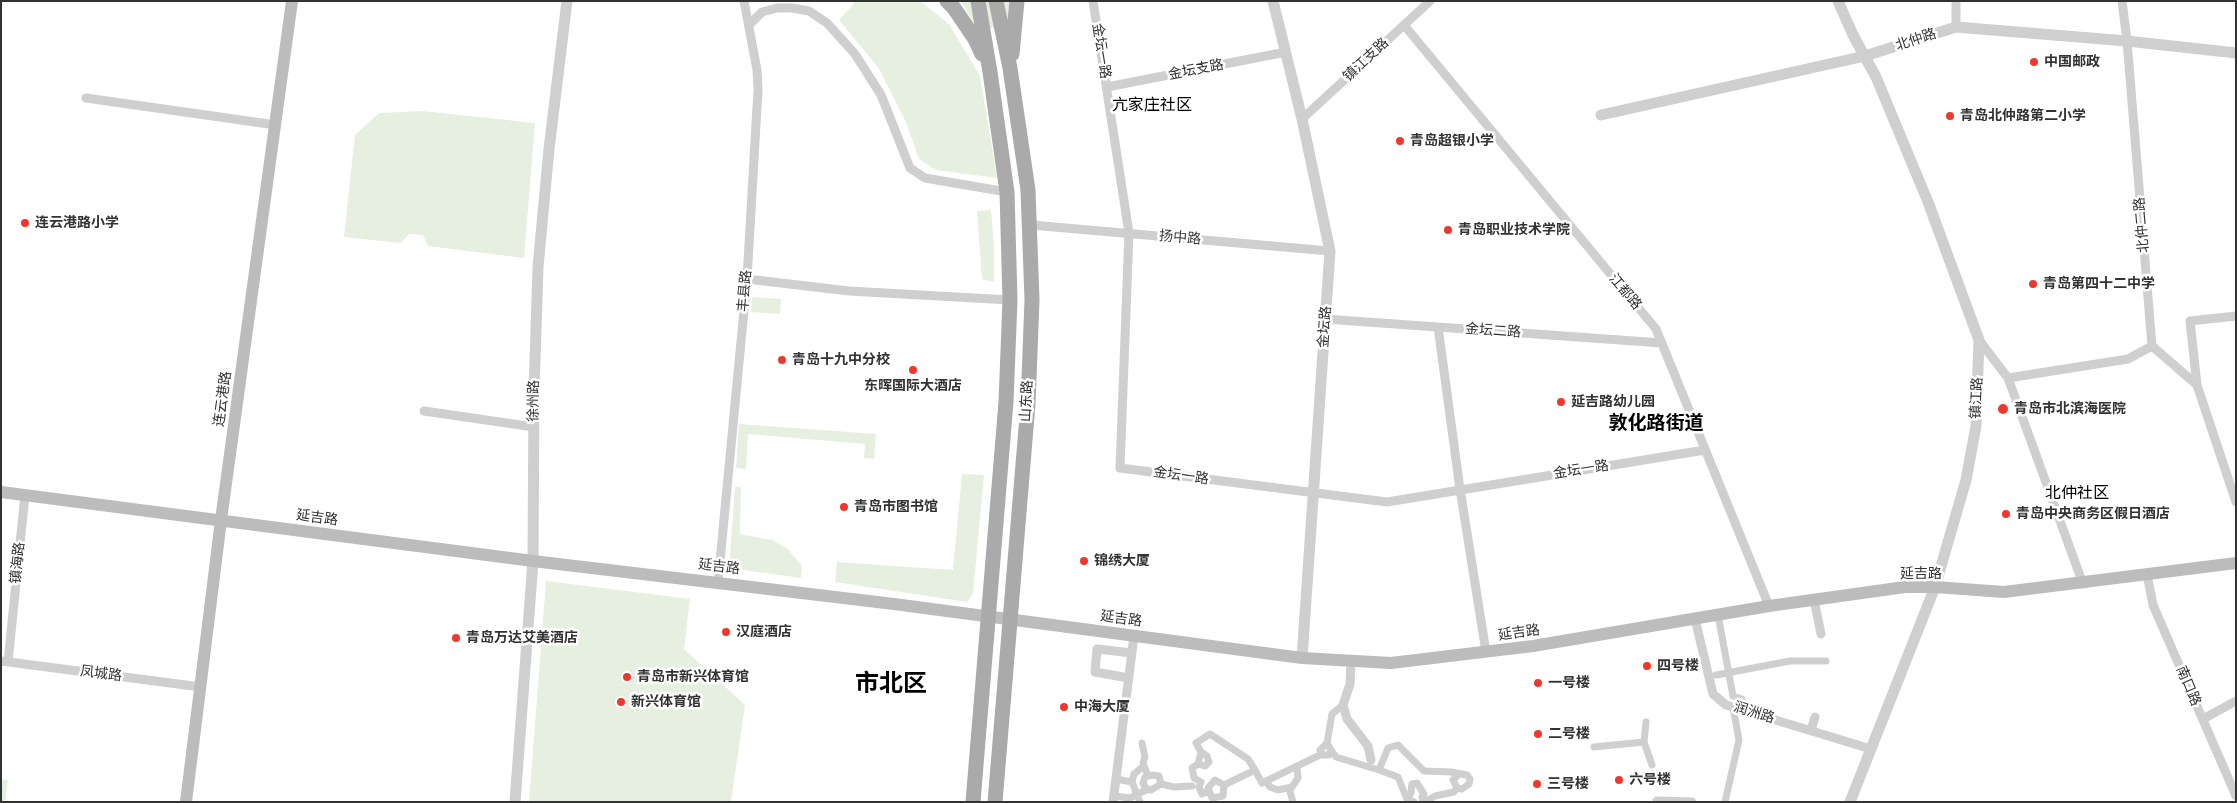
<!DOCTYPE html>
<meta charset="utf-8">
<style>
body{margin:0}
#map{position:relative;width:2237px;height:803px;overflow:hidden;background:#fff;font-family:"Fira Sans",sans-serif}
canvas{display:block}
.frame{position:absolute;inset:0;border:2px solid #323232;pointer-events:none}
</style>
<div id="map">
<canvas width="2237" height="803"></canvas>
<div class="frame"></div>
</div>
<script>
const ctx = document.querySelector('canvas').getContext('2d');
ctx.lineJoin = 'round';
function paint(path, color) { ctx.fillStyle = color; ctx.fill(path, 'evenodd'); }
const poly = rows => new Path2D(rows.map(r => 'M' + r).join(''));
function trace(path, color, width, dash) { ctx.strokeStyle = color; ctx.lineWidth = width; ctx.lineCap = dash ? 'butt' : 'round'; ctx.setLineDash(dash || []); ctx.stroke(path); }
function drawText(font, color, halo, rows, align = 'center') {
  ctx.font = font + ' "Fira Sans","Noto Sans SC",sans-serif'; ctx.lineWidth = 5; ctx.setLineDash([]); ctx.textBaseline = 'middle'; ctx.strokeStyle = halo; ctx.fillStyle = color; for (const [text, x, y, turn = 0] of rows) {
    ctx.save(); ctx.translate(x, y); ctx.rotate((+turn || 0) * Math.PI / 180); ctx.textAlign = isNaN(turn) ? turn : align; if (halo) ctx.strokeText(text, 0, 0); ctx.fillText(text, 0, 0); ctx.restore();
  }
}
paint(poly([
 [856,1,920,1,949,24,980,76,997,178,936,170,919,159,906,122,878,67,839,20],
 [961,1,1013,1,1011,23,979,32],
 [423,111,535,123,524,258,428,246,423,235,409,234,401,243,344,237,355,135,379,113],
 [991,210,994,247,994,282,982,279,977,211],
 [752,297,781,299,780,314,751,312],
 [739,424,876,434,874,459,864,458,865,444,748,434,746,469,736,468],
 [962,474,984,475,973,594,967,602,835,582,837,562,953,570],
 [735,487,741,487,740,534,772,540,787,548,802,566,801,578,729,568],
 [546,581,690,599,684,649,745,705,731,802,529,802],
 [1,779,8,780,5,802,1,802]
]), '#e6efe0');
trace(poly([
 [1718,615,1733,696,1742,699,1743,710],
 [1716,675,1790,661,1826,661],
 [1644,742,1652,765],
 [1142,743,1145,757,1143,763,1148,776],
 [1327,743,1320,750,1323,755,1329,755,1331,750,1327,743,1332,714,1343,705],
 [1594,747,1644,742,1646,722],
 [1331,750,1336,757,1379,770,1388,748,1398,745,1424,771,1451,772,1467,775,1470,779,1469,784,1462,789,1457,788,1454,792,1435,796,1425,802],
 [1201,752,1198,764,1205,766,1209,762,1207,756,1201,752,1196,743,1210,734,1248,759,1255,770],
 [1198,764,1192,768,1194,778,1201,782,1199,787,1202,794,1209,791],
 [1379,770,1398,777,1407,799,1414,802],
 [1116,779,1132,782,1134,774,1144,766],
 [1266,781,1270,787,1278,790,1292,787,1298,778,1297,766],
 [1132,782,1140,802],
 [1161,784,1151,790,1146,789,1143,783,1145,777,1152,775,1159,776,1161,784,1174,787,1192,786],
 [1224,785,1215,780,1208,788,1212,798,1223,796,1224,785,1255,770,1262,783,1322,754],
 [1289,788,1293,802],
 [1457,788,1453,780,1458,775],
 [1114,796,1130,798,1148,789],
 [1407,799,1411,793,1412,784,1417,783,1424,794,1422,797,1423,802],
 [1725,802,1739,740,1733,707]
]), '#cfcfcf', 7);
trace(poly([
 [1093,1,1129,233,1120,468,1387,502,1705,450],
 [1956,1,1956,27],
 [2122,1,2127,41,2152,346,2197,385,2236,502],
 [749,25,762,12,777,8,792,8,809,11,827,23,855,54,881,95,910,168,925,178,1007,192],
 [1404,25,1656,329,1769,606],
 [1107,87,1286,52],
 [86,98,276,125],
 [1302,119,1430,1],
 [1031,225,1330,251],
 [747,279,849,291,1010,300],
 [1325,319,1662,343],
 [1438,327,1460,489,1486,652],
 [1979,340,2008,378,2083,584],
 [2008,378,2128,359,2152,346],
 [2197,385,2190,321,2236,316],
 [424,411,534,427],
 [2147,574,2153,605,2236,796],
 [718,582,747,279,758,90,757,70,744,1],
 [1814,600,1821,634],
 [1695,619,1713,694,1726,705,1871,749],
 [1,661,201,687],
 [8,662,25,495],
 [1351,662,1350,684,1343,705,1347,719,1368,746,1371,760],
 [1129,678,1095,672,1097,649,1132,653],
 [2203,719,2236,701],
 [1811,730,1815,717],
 [1657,801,1692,802],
 [1113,802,1134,636]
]), '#cfcfcf', 9);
trace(poly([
 [1273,1,1302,119,1330,251,1302,658],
 [1838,1,1853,35,1876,77,1928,202,1979,340,1976,426,1966,480,1935,587,1850,802],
 [1601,115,1865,56,1956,27,2127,41,2236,53],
 [515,802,533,561,534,392,538,267,549,149,567,1]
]), '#cfcfcf', 11);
trace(poly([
 [1,492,533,561,894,604,1302,658,1391,663,1533,646,1769,606,1905,587,1935,587,2004,592,2236,563],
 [186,802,221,520,292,1]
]), '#bcbcbc', 12);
trace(poly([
 [947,1,954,8,975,39,982,54],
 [1012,54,1017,1],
 [973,802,1006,402,1010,300,1007,192,990,72,978,1],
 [995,802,1028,404,1032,300,1028,190,1010,68,996,1]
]), '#aaa', 15);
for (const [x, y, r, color] of [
 [2034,62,5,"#ef382d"],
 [1950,116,5,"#ef382d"],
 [1400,141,5,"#ef382d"],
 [25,223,5,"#ef382d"],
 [1448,230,5,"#ef382d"],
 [2033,284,5,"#ef382d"],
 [782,360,5,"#ef382d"],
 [913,370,5,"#ef382d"],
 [1561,402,5,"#ef382d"],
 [2003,409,6,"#ef382d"],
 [844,507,5,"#ef382d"],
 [2006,514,5,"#ef382d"],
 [1084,561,5,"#ef382d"],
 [726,632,5,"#ef382d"],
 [456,638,5,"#ef382d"],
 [1647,666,5,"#ef382d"],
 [627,677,5,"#ef382d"],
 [1538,683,5,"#ef382d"],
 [621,702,5,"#ef382d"],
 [1064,707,5,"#ef382d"],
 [1538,734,5,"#ef382d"],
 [1619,780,5,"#ef382d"],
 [1537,784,5,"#ef382d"]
]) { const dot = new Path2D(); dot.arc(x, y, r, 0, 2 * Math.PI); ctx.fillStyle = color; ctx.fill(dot); trace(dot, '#fff', 2); }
drawText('14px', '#323232', '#fff', [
 ["北仲路",1916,40,-18],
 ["金坛一路",1101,51,81],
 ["镇江支路",1366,60,-43],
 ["金坛支路",1196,70,-11],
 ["北仲二路",2142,225,-95],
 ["扬中路",1180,238,5],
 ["丰县路",745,291,-85],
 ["江都路",1625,292,50],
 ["金坛路",1325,327,-86],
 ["金坛二路",1493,331,4],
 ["镇江路",1977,398,-87],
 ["连云港路",223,399,-82],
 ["徐州路",534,401,-89],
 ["山东路",1027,401,-87],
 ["金坛一路",1581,470,-9],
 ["金坛一路",1181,476,8],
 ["延吉路",317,518,8],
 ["镇海路",18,563,-84],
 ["延吉路",719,567,7],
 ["延吉路",1921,574],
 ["延吉路",1121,619,8],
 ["延吉路",1519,633,-8],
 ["凤城路",101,674,7],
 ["南口路",2188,686,67],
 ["润洲路",1754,713,17]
]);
drawText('bold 14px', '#323232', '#fff', [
 ["中国邮政",2044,62],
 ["青岛北仲路第二小学",1960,116],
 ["青岛超银小学",1410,141],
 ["连云港路小学",35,223],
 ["青岛职业技术学院",1458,230],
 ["青岛第四十二中学",2043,284],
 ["青岛十九中分校",792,360],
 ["东晖国际大酒店",913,386,"center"],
 ["延吉路幼儿园",1571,402],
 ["青岛市北滨海医院",2014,409],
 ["青岛市图书馆",854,507],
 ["青岛中央商务区假日酒店",2016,514],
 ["锦绣大厦",1094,561],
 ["汉庭酒店",736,632],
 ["青岛万达艾美酒店",466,638],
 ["四号楼",1657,666],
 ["青岛市新兴体育馆",637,677],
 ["一号楼",1548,683],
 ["新兴体育馆",631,702],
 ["中海大厦",1074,707],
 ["二号楼",1548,734],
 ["六号楼",1629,780],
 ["三号楼",1547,784]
], 'left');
drawText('16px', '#000', '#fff', [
 ["亢家庄社区",1152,106],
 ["北仲社区",2077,494]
]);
drawText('bold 19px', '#000', '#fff', [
 ["敦化路街道",1656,424]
]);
drawText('bold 24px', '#000', '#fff', [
 ["市北区",891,684]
]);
</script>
